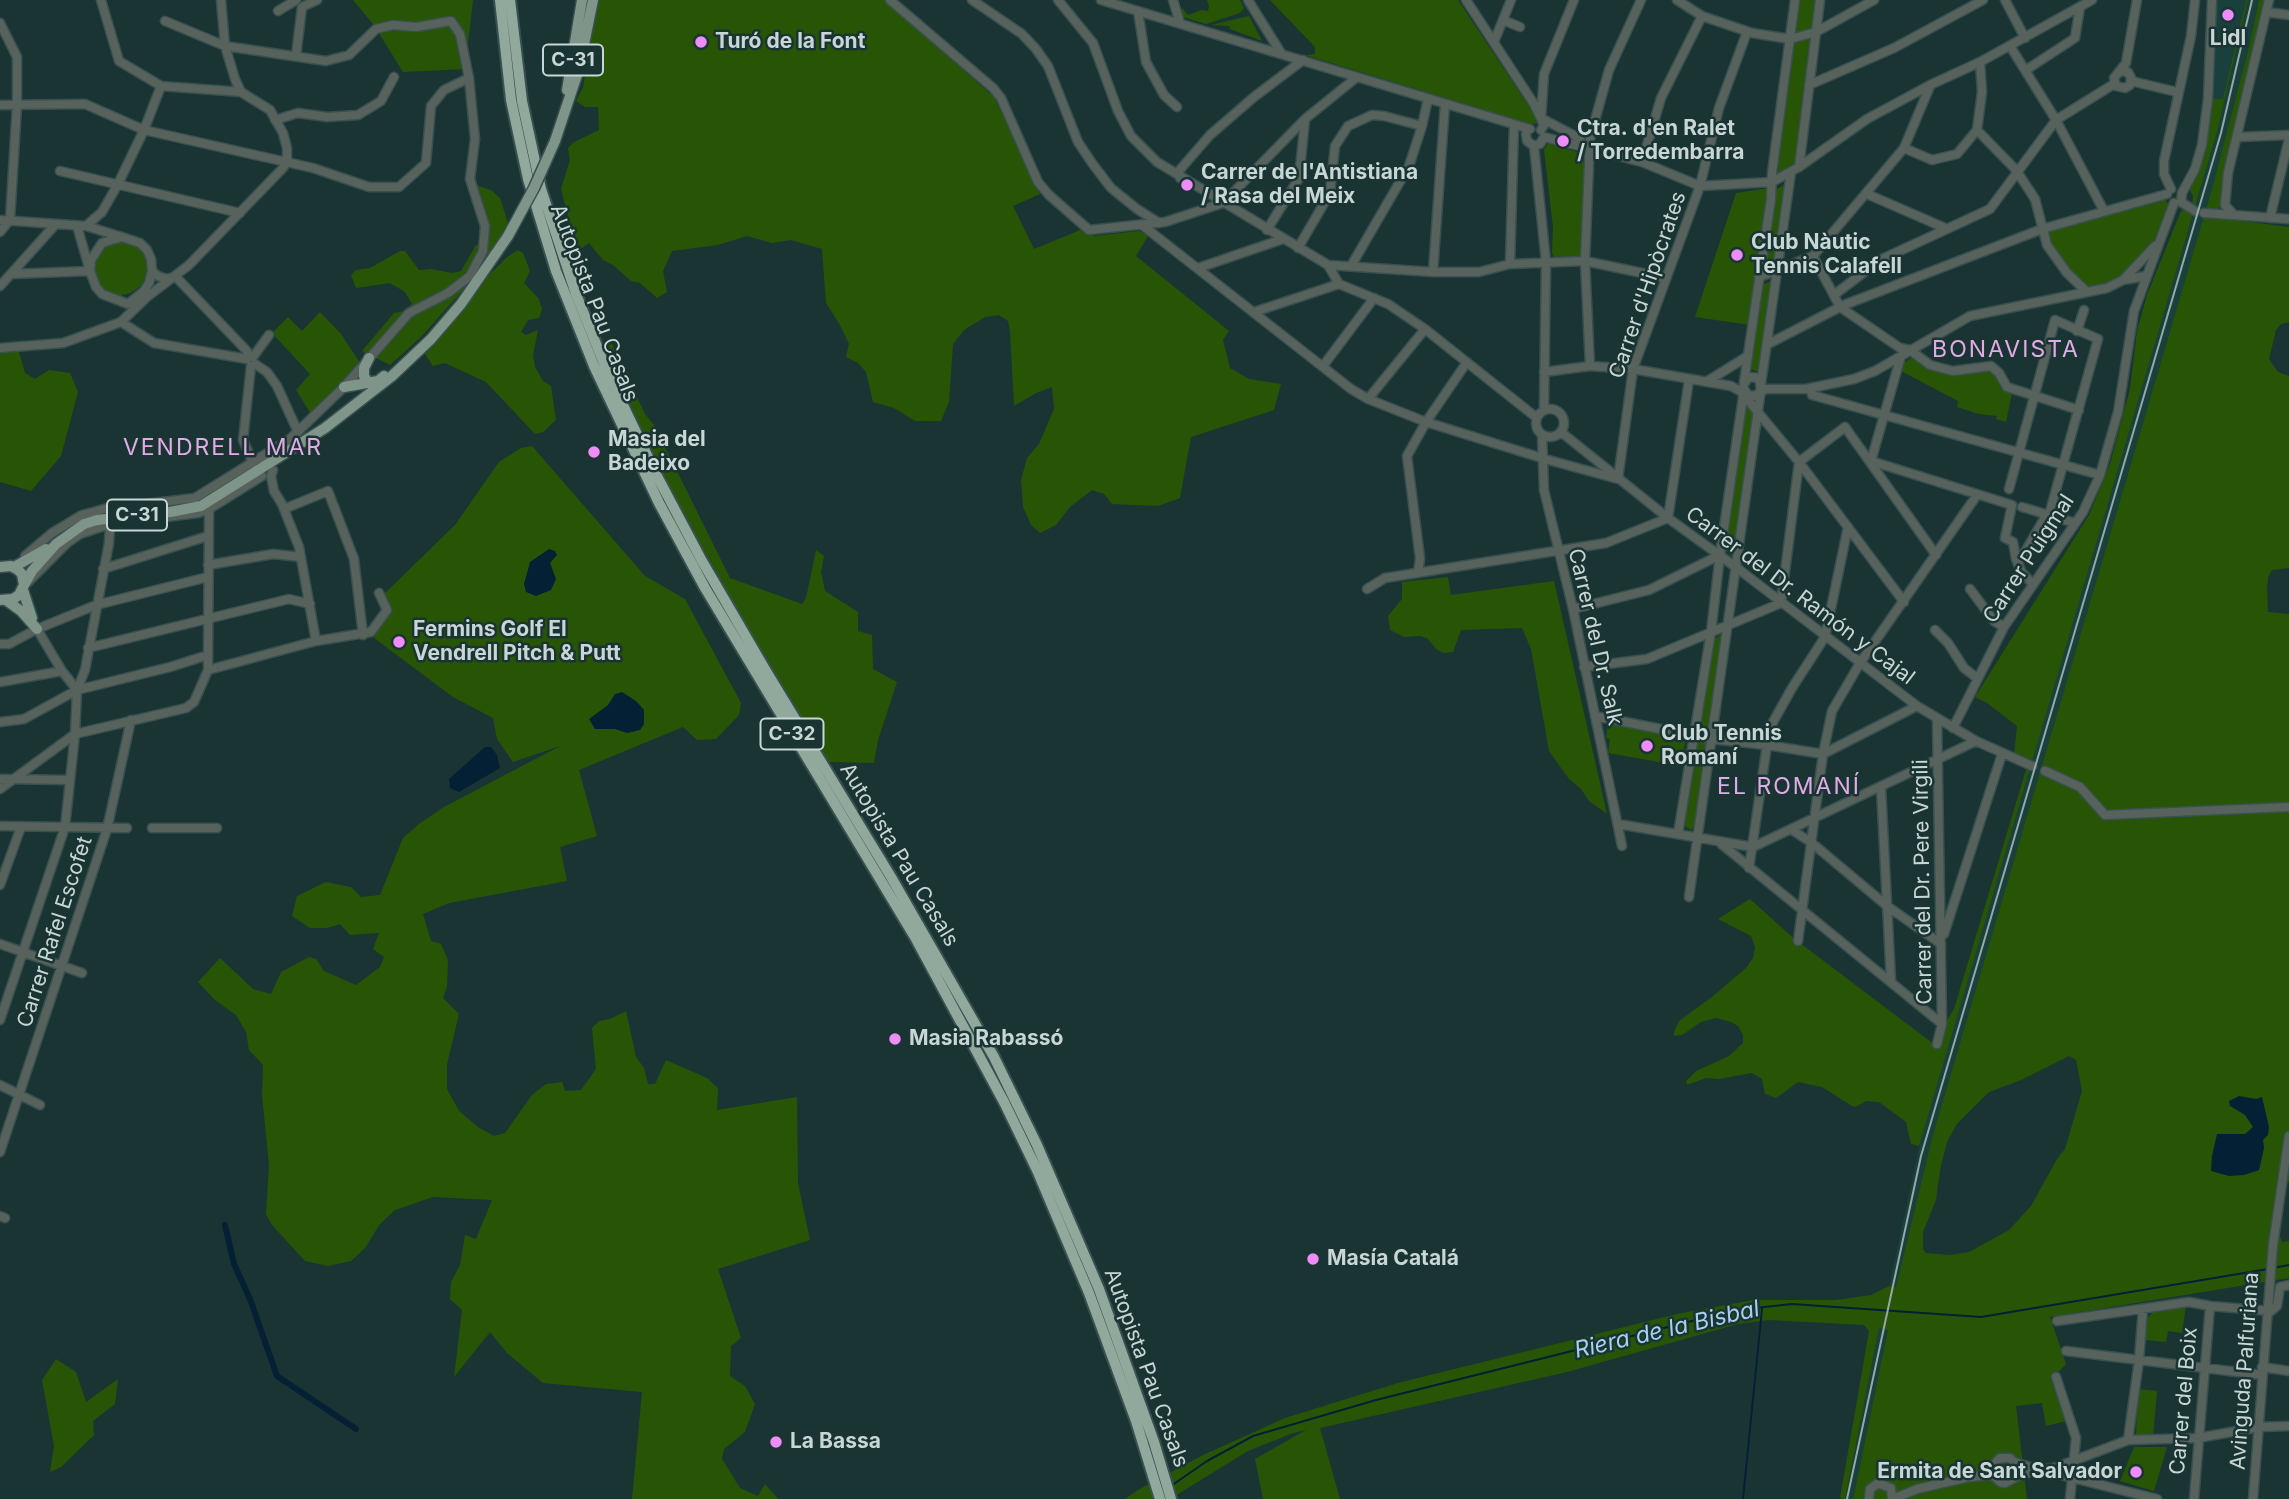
<!DOCTYPE html>
<meta charset="utf-8">
<style>
body{margin:0}
canvas{display:block;background:#193432}
</style>
<canvas width="2289" height="1499"></canvas>
<script>
const ctx = document.querySelector('canvas').getContext('2d');
ctx.lineJoin = 'round';
function paint(path, color) { ctx.fillStyle = color; ctx.fill(path, 'evenodd'); }
const poly = rows => new Path2D(rows.map(r => 'M' + r).join(''));
function trace(path, color, width, dash) { ctx.strokeStyle = color; ctx.lineWidth = width; ctx.lineCap = dash ? 'butt' : 'round'; ctx.setLineDash(dash || []); ctx.stroke(path); }
function drawText(font, color, halo, rows, align = 'center') {
  ctx.font = font + ' Inter,sans-serif'; ctx.lineWidth = 5; ctx.setLineDash([]); ctx.textBaseline = 'middle'; ctx.strokeStyle = halo; ctx.fillStyle = color; for (const [text, x, y, turn = 0] of rows) {
    ctx.save(); ctx.translate(x, y); ctx.rotate((+turn || 0) * Math.PI / 180); ctx.textAlign = isNaN(turn) ? turn : align; if (halo) ctx.strokeText(text, 0, 0); ctx.fillText(text, 0, 0); ctx.restore();
  }
}
paint(poly([
 [2217,0,2246,0,2223,100,2211,99],
 [2248,0,2259,0,2248,51,2212,189,1932,1138,1896,1287,1889,1286,1921,1139,1939,1071,2193,215,2217,132],
 [1879,1328,1888,1329,1853,1499,1845,1499]
]), '#19403d');
paint(poly([
 [353,0,473,0,465,69,403,72,373,24],
 [597,0,884,0,994,97,1040,194,1013,206,1034,249,1083,229,1094,236,1139,231,1148,236,1136,256,1229,331,1223,340,1230,368,1249,379,1281,384,1274,410,1191,437,1180,498,1158,506,1112,504,1104,494,1092,490,1070,507,1056,525,1040,533,1031,525,1023,507,1021,480,1027,458,1039,444,1054,409,1052,387,1036,393,1014,406,1010,331,1008,321,999,315,985,317,964,330,953,344,949,402,941,421,915,421,894,408,873,402,866,372,858,363,846,357,849,344,840,325,826,303,822,249,791,240,772,243,747,236,718,245,672,251,663,271,667,292,657,298,640,283,631,281,613,265,603,260,589,243,582,248,576,248,561,189,570,160,568,148,574,142,599,130,598,107,585,107,576,101,583,87],
 [1207,0,1240,0,1244,8,1240,13,1206,24,1183,17,1180,9,1183,9,1188,15,1202,10,1208,11,1209,6],
 [1270,0,1458,0,1540,123,1531,124,1305,55,1315,54,1315,47],
 [1797,0,1817,0,1813,29,1797,34,1794,32],
 [2246,0,2248,0,2217,132,1919,1146,1911,1144,1906,1122,1879,1102,1866,1101,1856,1107,1852,1106,1822,1087,1798,1082,1776,1098,1765,1094,1762,1079,1752,1073,1719,1079,1706,1078,1687,1085,1686,1081,1696,1071,1729,1056,1743,1043,1743,1035,1738,1026,1731,1022,1716,1018,1701,1022,1682,1035,1674,1036,1674,1032,1679,1021,1713,996,1746,968,1753,958,1755,947,1751,936,1718,919,1750,899,1792,937,1939,1048,1948,1019,1954,1009,2028,763,2014,755,2017,726,1987,703,1975,697,2089,515,2110,464,2130,389,2137,331,2147,295,2181,211,2192,206,2193,196,2188,187,2205,150,2211,99,2223,99],
 [2259,0,2264,0,2261,16,2223,181,2218,218,2289,227,2289,322,2281,324,2276,330,2269,359,2278,372,2289,376,2289,568,2272,570,2268,577,2267,589,2268,612,2289,614,2289,1182,2286,1182,2279,1233,2282,1242,2289,1241,2289,1278,2050,1317,2066,1364,2051,1380,2066,1421,2046,1426,2042,1403,2016,1406,2027,1499,1853,1499,1888,1330,1879,1328,1845,1499,1840,1498,1869,1331,1864,1325,1769,1320,1738,1324,1567,1372,1320,1428,1340,1499,1263,1499,1255,1459,1306,1430,1293,1433,1248,1451,1170,1499,1125,1499,1138,1490,1199,1457,1285,1418,1398,1383,1677,1314,1753,1300,1836,1300,1871,1295,1889,1286,1896,1287,1932,1138,2212,189,2248,51],
 [2069,1056,2076,1060,2082,1091,2065,1149,2057,1159,2031,1206,2009,1230,1969,1252,1950,1255,1926,1253,1923,1249,1923,1232,1936,1200,1940,1170,1947,1142,1957,1124,1989,1092,2021,1080],
 [1249,16,1262,41,1230,29,1229,26,1211,25],
 [1811,39,1796,157,1793,166,1787,171,1776,174,1792,43],
 [1548,143,1583,154,1585,192,1582,256,1554,257,1552,253,1553,227,1544,150],
 [1786,184,1775,269,1766,270,1775,190],
 [475,185,491,190,500,198,508,223,493,250,487,257,489,237,487,222],
 [1769,188,1750,325,1695,317,1736,193],
 [2165,198,2169,207,2152,245,2122,277,2100,289,2083,288,2062,266,2043,232],
 '93 268a27 27 0 1 1 54 0a27 27 0 1 1-54 0Z',
 [476,245,481,246,478,257,462,278,464,289,421,337,390,365,362,351,394,313,405,311,412,304,405,292,390,283,356,288,351,275,356,270,370,268,400,251,405,251,419,270,431,269,452,273,461,271],
 [518,250,523,253,530,271,524,283,539,299,542,309,539,318,528,320,521,332,526,335,538,330,533,355,535,367,543,381,551,386,556,420,543,432,535,434,486,382,445,363,433,366,425,354,451,325,488,276,507,257],
 [1772,281,1761,371,1755,371,1750,368,1761,285],
 [320,312,341,334,360,363,311,414,296,390,310,374,272,333,288,317,302,331],
 [612,344,645,414,654,425,730,578,802,604,806,598,816,550,824,556,821,572,825,591,858,612,858,631,872,635,873,669,897,682,878,740,874,763,827,762,778,684,654,460,602,347],
 [0,352,19,352,25,373,35,379,49,370,70,373,78,392,61,456,31,491,0,482],
 [1911,358,1929,368,1946,373,1961,374,1984,370,1994,372,2006,390,2012,393,2006,422,1996,419,1997,416,1979,414,1957,407,1958,401,1901,371,1903,364],
 [1747,405,1755,416,1734,554,1731,556,1723,548],
 [532,446,645,576,685,599,741,703,739,715,716,739,697,740,683,727,579,770,597,836,560,847,567,881,449,903,423,914,431,941,441,944,448,960,447,987,443,998,459,1014,447,1064,447,1089,459,1111,478,1127,494,1136,505,1133,532,1095,546,1084,562,1082,565,1091,581,1090,596,1069,592,1028,599,1021,610,1019,626,1011,636,1057,644,1068,648,1084,655,1084,666,1060,707,1078,718,1088,717,1110,797,1097,798,1183,810,1240,718,1269,741,1338,731,1346,730,1376,745,1386,755,1404,745,1432,724,1449,722,1459,740,1488,758,1496,765,1484,778,1499,632,1499,642,1392,543,1383,507,1353,490,1332,454,1377,462,1310,450,1299,451,1282,460,1265,465,1235,476,1239,492,1200,433,1197,395,1210,380,1224,365,1248,351,1261,328,1266,305,1261,272,1225,266,1214,269,1165,262,1095,263,1065,249,1050,246,1032,236,1015,215,1000,198,982,220,958,253,989,271,994,281,972,309,957,316,959,324,971,356,985,380,967,384,957,373,949,379,933,350,935,340,924,327,928,310,928,292,916,297,896,326,882,351,887,361,897,380,895,403,838,419,824,444,807,560,746,513,762,497,739,493,718,453,697,374,638,390,609,383,595,455,525,499,462,521,448],
 [1448,577,1451,595,1554,581,1607,814,1589,801,1581,789,1569,779,1549,751,1531,649,1522,628,1461,630,1453,652,1444,653,1437,650,1427,638,1419,636,1404,637,1390,630,1388,616,1402,599,1402,582],
 [1720,635,1724,635,1710,728,1707,732,1698,729,1711,642],
 [1608,724,1686,736,1681,766,1608,753,1610,739,1606,738],
 [1698,740,1708,742,1695,825,1691,830,1683,825],
 [2186,1306,2182,1333,2168,1331,2166,1342,2145,1340,2147,1318,2153,1312],
 [56,1359,76,1372,86,1402,118,1379,115,1404,93,1421,94,1435,61,1467,50,1472,54,1446,42,1380],
 [2138,1389,2157,1391,2153,1437,2136,1436],
 [2134,1447,2167,1447,2154,1491,2120,1481]
]), '#275505');
paint(poly([
 [549,549,555,551,557,555,550,563,556,579,551,590,536,596,526,592,524,584,530,562],
 [622,692,636,701,644,710,644,724,640,730,627,733,615,729,595,729,589,719,608,705,615,694],
 [485,747,491,747,497,755,500,768,459,792,450,788,449,779],
 [2239,1096,2256,1099,2262,1097,2269,1127,2268,1135,2263,1140,2264,1148,2259,1170,2244,1175,2229,1176,2211,1171,2212,1156,2217,1134,2245,1134,2253,1127,2245,1115,2230,1106,2229,1101]
]), '#042034');
trace(poly([
 [2273,1268,2289,1265],
 [1171,1486,1207,1461,1253,1436,1376,1400,1736,1310,1792,1304,1981,1317,2268,1269],
 [1743,1499,1762,1309]
]), '#042034', 2);
trace(poly([
 [225,1225,234,1264,250,1299,277,1376,356,1429]
]), '#042034', 6);
const minor = poly([
 [101,0,119,61,161,86,241,92],
 [221,0,225,46,235,79,241,92,270,110,283,133,287,148,287,161],
 [890,0,993,88,1001,98,1038,182,1049,195,1089,230,1165,222,1223,203,1305,119,1357,77],
 [972,0,1022,34,1036,49,1048,66,1078,142,1092,163,1111,188,1137,209,1159,223],
 [1058,0,1093,43,1118,111,1131,136,1157,162,1328,265,1339,284,1388,304,1425,329,1537,418],
 [1101,0,1530,129],
 [1173,0,1180,23],
 [1248,0,1281,53],
 [1466,0,1534,104,1544,125,1541,130],
 [1574,0,1544,74,1541,118,1577,137,1584,144],
 [1677,0,1702,16,1752,33,1790,39,1816,32,1874,0],
 [2005,0,2025,38],
 [278,11,296,0],
 [1138,11,1146,62,1164,95,1177,107],
 [2266,12,2289,15],
 [1503,20,1520,27],
 [0,23,17,57,17,105,10,220,0,232],
 [1494,42,1511,0],
 [2010,46,2056,120,2104,211],
 [296,56,302,7,317,0],
 [2026,70,2075,38,2080,7],
 [2120,71,2128,72,2131,78,2130,85,2125,88,2116,86,2114,78,2126,63,2137,0],
 [2131,81,2177,92],
 [1809,85,1894,48,1983,0],
 [0,105,85,104,144,130,313,168,369,187,399,187,426,163,431,106,444,90,469,78],
 [275,120,298,113,327,117,358,115,381,101,394,77],
 [1977,130,2016,170,2035,199,2047,245,2067,273,2086,291],
 [1526,134,1527,141,1534,146,1540,144,1544,137],
 [1544,137,1642,162,1700,186,1772,182,1799,167,1867,119,1930,85,1980,62,2092,0],
 [2238,137,2289,135],
 [1534,146,1546,262,1544,410],
 [1904,148,1932,160,1957,154,1977,130,1982,92,1980,62],
 [1642,162,1661,98,1702,16],
 [1799,167,1820,0],
 [60,171,240,213],
 [1180,178,1178,172,1210,135,1254,97,1303,60],
 [2171,189,2164,174,2164,161,2191,36,2195,0],
 [1867,194,1945,228],
 [2181,202,2182,193,2195,169,2202,145,2208,99,2212,0],
 [2181,202,2195,211],
 [2204,213,2289,219],
 [2234,215,2225,205,2228,173,2269,0],
 [2270,218,2289,139],
 [0,220,86,226,102,212,118,184,144,130,161,86],
 [1142,225,1351,389,1368,399,1426,422,1545,459,1618,479,1633,369,1700,186,1719,108,1747,32],
 [86,226,122,237],
 [1267,230,1299,178,1305,120],
 [1298,248,1330,193,1335,146,1348,126,1372,115,1384,116,1422,126],
 [1813,256,1840,307,1900,348,1910,350,1930,365,1953,371,1991,366,1999,373,2007,387,2079,410],
 [1510,264,1514,125],
 [1328,265,1433,272,1479,272,1510,264,1585,261,1666,278],
 [1351,266,1409,166,1422,126,1428,99],
 [1198,268,1283,239],
 [152,271,149,283,144,291,128,304,102,294,96,287,90,271,91,260,102,243,122,237,140,243,147,250,151,259,152,271,158,276,166,279,176,277,246,350,250,357],
 [1433,272,1445,104],
 [11,274,90,271,77,226],
 [1759,277,1813,256,1904,148,1930,86],
 [2123,280,2146,276],
 [0,286,55,225],
 [1834,295,1880,260,1990,209,2056,120,2114,84],
 [1254,312,1339,284],
 [121,322,154,343,247,359],
 [2077,331,2084,310],
 [1768,344,1844,305,2042,229,2167,194],
 [0,348,63,343,121,322,147,297,189,265,283,168,287,161],
 [1901,356,1871,461,2012,505,2005,538,2013,542,2016,559,2022,573,2033,584],
 [253,357,269,335],
 [255,364,267,372,277,386,298,432],
 [251,366,243,440,253,463],
 [1323,366,1374,298],
 [1590,366,1585,261,1590,138,1609,70,1641,0],
 [1544,372,1590,366,1633,369,1731,386,1747,395],
 [1706,382,1748,356],
 [1744,382,1771,199,1772,173,1795,0],
 [1761,384,1791,172],
 [1811,388,1812,395,2100,475],
 [1743,394,1799,462,1904,602],
 [1759,394,1765,389,1806,389,1854,379,1875,371,1970,316,2107,288,2123,280,2155,246],
 [1368,399,1425,329],
 '1536 423a14 14 0 1 1 28 0a14 14 0 1 1-28 0Z',
 [1561,432,1668,518,1737,568,1917,706,1976,741,2032,766],
 [1542,435,1544,490,1573,609,1622,846],
 [273,470,271,476,274,491,282,504,299,547,316,641],
 [2009,489,2055,320,2098,339,2049,515,2044,519,2018,564],
 [2022,507,2075,523],
 [284,509,328,491,354,559,363,635],
 [25,556,52,533,82,515,104,509,195,498,290,439,344,387,409,313,448,293,470,276,483,251,485,226,470,179,475,139,469,78,460,34,451,21,416,27,393,25,376,29,349,55,326,61,225,46,165,21],
 [208,565,273,554,301,557],
 [103,569,208,536],
 [1418,573,1420,558,1407,456,1426,422,1467,362],
 [28,582,67,543,80,534,110,524,198,513,209,509,262,476],
 [1367,589,1385,578,1606,543,1668,518,1689,380],
 [1970,589,1994,621,2004,627],
 [1573,609,1649,590,1720,555],
 [37,629,62,671,77,690],
 [1935,630,1948,643,1964,668,1977,678],
 [0,644,9,644,37,629,96,605,208,577],
 [88,648,289,599,310,604],
 [1584,667,1647,659,1781,603,1799,462,1845,427,1936,555],
 [208,670,316,641,371,632,387,610,379,593],
 [0,682,62,671],
 [1595,716,1711,739,1767,745,1823,754,1917,706],
 [1937,718,1942,1024,1937,1044],
 [0,722,24,719,77,690,170,667,208,655],
 [1953,728,2004,627,2083,512,2100,475,2118,412,2134,311,2174,203],
 [2045,771,2080,787,2105,815,2289,807],
 [0,779,70,780],
 [1881,788,1891,981],
 [0,789,75,734,186,708,194,702,208,670,209,509],
 [1618,824,1753,847,1976,741],
 [0,826,127,828],
 [152,828,217,828],
 [1792,830,1812,843,1887,906,1941,944],
 [1678,834,1711,632,1720,555,1743,397,1743,388,1744,384,1749,377,1759,378,1761,389,1758,395,1749,396,1743,388],
 [1720,843,1942,1024],
 [1749,868,1767,745,1773,722,1792,688,1825,637,1848,527],
 [0,885,21,827],
 [1689,897,1761,389],
 [1944,934,2002,754],
 [1798,941,1823,754,1832,711,1860,663,1977,495],
 [0,944,82,973],
 [0,1020,65,827,75,734,77,690,85,670,109,543,110,524],
 [0,1085,40,1105],
 [0,1152,107,829,131,720],
 [0,1216,5,1218],
 [2057,1321,2189,1302,2210,1306,2271,1311,2277,1306,2280,1287,2289,1285],
 [2066,1351,2262,1375],
 [2262,1367,2289,1371],
 [2056,1377,2076,1438,2070,1499],
 [2128,1440,2139,1360,2143,1309],
 [2014,1462,2037,1469,2157,1499],
 [1993,1475,1992,1467,2000,1458,2010,1458,2016,1464],
 [1869,1499,1870,1489,1878,1483,1891,1488,1892,1499],
 [1893,1499,1917,1489,1969,1477,1993,1475,2000,1482,2005,1483,2022,1474,2057,1467,2128,1440,2198,1438,2259,1427,2289,1426],
 [2194,1499,2210,1306],
 [2253,1499,2273,1245,2289,1136]
]);
const major = poly([
 [567,90,582,0],
 [555,141,579,69,593,0],
 [368,383,364,376,364,368,369,358],
 [344,387,378,381,384,376],
 [0,567,11,566,18,570,22,574,24,585,19,595,13,599,0,600],
 [14,567,46,549],
 [24,585,32,571,56,544,84,524,97,520,170,512,201,506,325,428,392,376,431,339,461,304,508,236],
 [23,590,32,618],
 [6,600,21,611,37,629]
]);
const highway = poly([
 [500,0,511,100,528,179,556,271,594,366,659,503,705,588,916,939,1004,1102,1037,1170,1089,1293,1136,1421,1160,1499],
 [510,0,522,101,541,189,576,294,609,376,656,474,702,561,766,671,891,877,994,1057,1037,1145,1099,1289,1154,1442,1171,1499]
]);
trace(minor, '#385150', 11);
trace(major, '#385150', 13);
trace(highway, '#385150', 14);
trace(minor, '#58625d', 8);
trace(major, '#80958a', 10);
trace(highway, '#90a99c', 10);
trace(poly([
 [1847,1499,1921,1156,2221,133,2252,0]
]), '#96a8a7', 2);
const majorBridge = poly([
 [508,236,534,188,555,141]
]);
trace(majorBridge, '#385150', 13, []);
trace(majorBridge, '#80958a', 10);
for (const [x, y, r, color] of [
 [2228,15,7,"#ee8cf8"],
 [701,42,7,"#ee8cf8"],
 [1563,141,7,"#ee8cf8"],
 [1187,185,7,"#ee8cf8"],
 [1737,255,7,"#ee8cf8"],
 [594,452,7,"#ee8cf8"],
 [399,642,7,"#ee8cf8"],
 [1647,746,7,"#ee8cf8"],
 [895,1039,7,"#ee8cf8"],
 [1313,1259,7,"#ee8cf8"],
 [776,1442,7,"#ee8cf8"],
 [2136,1472,7,"#ee8cf8"]
]) { const dot = new Path2D(); dot.arc(x, y, r, 0, 2 * Math.PI); ctx.fillStyle = color; ctx.fill(dot); trace(dot, '#193432', 2.5); }
for (const [x, y, w] of [
 [573,60,60],
 [137,515,60],
 [792,734,63]
]) { const box = new Path2D(); box.roundRect(x - w / 2, y - 15.5, w, 31, 5); ctx.fillStyle = '#193432'; ctx.fill(box); trace(box, '#c8d7d6', 2); }
drawText('bold 19px', '#c8d7d6', null, [
 ["C-31",573,60],
 ["C-31",137,515],
 ["C-32",792,734]
]);
drawText('bold 21px', '#c8d7d6', '#193432', [
 ["Lidl",2228,39,"center"],
 ["Turó de la Font",715,42],
 ["Ctra. d'en Ralet",1577,129],
 ["/ Torredembarra",1577,153],
 ["Carrer de l'Antistiana",1201,173],
 ["/ Rasa del Meix",1201,197],
 ["Club Nàutic",1751,243],
 ["Tennis Calafell",1751,267],
 ["Masia del",608,440],
 ["Badeixo",608,464],
 ["Fermins Golf El",413,630],
 ["Vendrell Pitch & Putt",413,654],
 ["Club Tennis",1661,734],
 ["Romaní",1661,758],
 ["Masia Rabassó",909,1039],
 ["Masía Catalá",1327,1259],
 ["La Bassa",790,1442],
 ["Ermita de Sant Salvador",2122,1472,"right"]
], 'left');
drawText('21px', '#c8d7d6', '#193432', [
 ["Carrer d'Hipòcrates",1648,285,-71],
 ["Autopista Pau Casals",594,303,69],
 ["Carrer Puigmal",2029,559,-57],
 ["Carrer del Dr. Ramón y Cajal",1800,596,37],
 ["Carrer del Dr. Salk",1595,637,77],
 ["Autopista Pau Casals",899,855,59],
 ["Carrer del Dr. Pere Virgili",1923,882,-91],
 ["Carrer Rafel Escofet",55,932,-72],
 ["Autopista Pau Casals",1146,1368,70],
 ["Avinguda Palfuriana",2245,1371,-86],
 ["Carrer del Boix",2184,1401,-85]
]);
ctx.letterSpacing = '2px';
drawText('23px', '#e1abe6', '#193432', [
 ["BONAVISTA",2006,350],
 ["VENDRELL MAR",223,448],
 ["EL ROMANÍ",1789,787]
]);
ctx.letterSpacing = '0px';
drawText('italic 23px', '#a8d0f1', '#193432', [
 ["Riera de la Bisbal",1667,1330,-13]
]);
</script>
